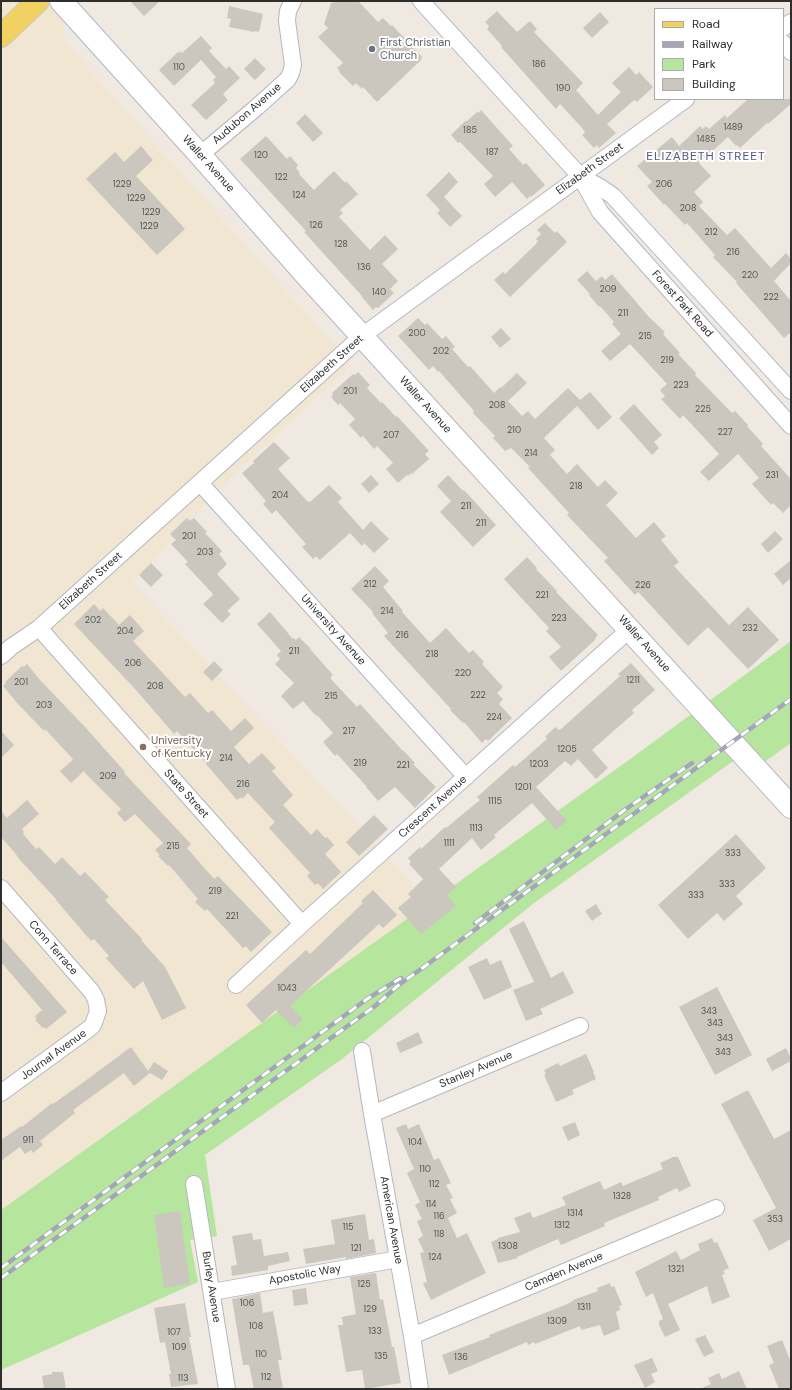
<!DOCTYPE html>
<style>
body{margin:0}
#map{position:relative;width:792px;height:1390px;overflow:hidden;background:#efe9e1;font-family:"DM Sans",sans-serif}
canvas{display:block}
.frame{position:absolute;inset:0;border:2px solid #2e2e2e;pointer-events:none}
.legend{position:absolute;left:654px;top:8px;width:130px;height:92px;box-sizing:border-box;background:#fff;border:1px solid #ababab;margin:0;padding:5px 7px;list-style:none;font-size:12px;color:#2e2e2e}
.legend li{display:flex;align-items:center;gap:8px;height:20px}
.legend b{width:20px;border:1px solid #ababab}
</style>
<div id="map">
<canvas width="792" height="1390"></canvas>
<div class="frame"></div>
<ul class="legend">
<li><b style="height:5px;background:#f2d163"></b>Road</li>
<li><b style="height:5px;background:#a3a6b8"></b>Railway</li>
<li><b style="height:11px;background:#b6e59e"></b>Park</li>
<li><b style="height:11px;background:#cbc7bf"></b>Building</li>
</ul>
</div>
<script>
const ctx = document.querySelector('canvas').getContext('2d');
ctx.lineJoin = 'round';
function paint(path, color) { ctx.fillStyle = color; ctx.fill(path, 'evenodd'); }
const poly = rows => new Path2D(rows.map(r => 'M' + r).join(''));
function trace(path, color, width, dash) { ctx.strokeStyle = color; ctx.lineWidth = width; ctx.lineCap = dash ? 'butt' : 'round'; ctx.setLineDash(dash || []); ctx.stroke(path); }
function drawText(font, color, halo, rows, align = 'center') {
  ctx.font = font + ' "DM Sans",sans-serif'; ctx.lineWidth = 4; ctx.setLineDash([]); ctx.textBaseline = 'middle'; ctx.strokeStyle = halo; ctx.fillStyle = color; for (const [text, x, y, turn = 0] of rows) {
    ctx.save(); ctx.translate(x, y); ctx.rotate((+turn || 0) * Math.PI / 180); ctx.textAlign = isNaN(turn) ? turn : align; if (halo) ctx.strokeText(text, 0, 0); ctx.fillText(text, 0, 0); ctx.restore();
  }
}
paint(poly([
 [1,1,61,1,65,42,352,365,235,474,132,582,440,913,147,1104,1,1210]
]), '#f0e6d1');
paint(poly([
 [791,641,791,743,756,768,743,754,534,903,342,1059,205,1155,217,1236,190,1240,198,1282,1,1370,1,1210,633,757]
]), '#b6e59e');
paint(poly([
 [130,1,160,1,144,16],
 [338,1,358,1,378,22,383,18,391,26,392,25,422,57,421,60,377,102,363,87,362,89,356,83,353,86,339,72,340,71,337,68,343,63,318,37,328,28,324,24,331,3],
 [229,6,263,14,259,32,255,31,254,32,229,27,231,19,227,18],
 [497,11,517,32,530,21,537,29,534,32,583,83,576,90,598,115,621,92,612,83,629,67,636,75,639,72,653,87,637,102,634,100,607,124,616,133,599,148,597,145,594,148,582,135,585,133,583,129,560,104,556,109,501,47,502,46,487,29,489,26,485,22],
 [600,12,609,22,592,38,583,28],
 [201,36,212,48,209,51,226,69,229,66,240,78,223,94,228,100,206,120,191,105,215,83,213,80,216,77,201,60,174,86,159,70,178,52,179,53,180,51,182,53],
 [255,58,266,69,255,80,244,69],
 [748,99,791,99,791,104,768,124,767,123,740,148,737,145,736,146,728,137,699,163,711,176,694,192,703,202,699,206,727,235,735,228,771,268,786,253,791,259,791,263,774,281,791,301,791,332,784,338,736,283,737,282,713,257,715,255,687,223,685,225,665,204,664,205,647,186,652,182,637,166,672,137,679,146,700,126,703,129,706,126,709,129,725,115,727,118],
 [481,110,513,146,509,149,523,165,526,163,545,185,531,197,530,196,527,199,512,182,495,197,484,184,493,176,460,142,458,143,451,135,465,121,467,121,477,112,478,113],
 [305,114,323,133,313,142,296,123],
 [266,136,287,159,290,156,298,165,296,168,300,173,299,174,314,190,334,171,345,183,346,181,358,194,340,210,343,213,339,217,370,250,385,235,398,249,382,264,398,281,390,289,394,293,378,308,376,307,373,310,362,297,362,296,304,232,306,231,240,159],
 [141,146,153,160,136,176,185,229,157,255,86,179,115,152,124,162],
 [449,172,458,182,444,197,462,216,450,227,437,213,440,210,426,195],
 [545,223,555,233,557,231,567,242,510,297,494,280,503,272,505,274,536,244,538,241,536,239,541,234,537,230],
 [587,271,596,281,602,276,605,280,612,274,649,317,665,332,663,334,680,353,678,354,696,373,695,375,732,413,735,411,748,425,747,426,763,444,761,446,791,479,791,505,783,513,773,503,771,505,752,484,759,478,738,454,709,481,700,472,719,454,683,415,680,419,661,399,665,396,660,390,667,384,630,344,610,361,601,351,621,334,612,324,614,322,600,306,599,307,589,295,590,294,577,280],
 [418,318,425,325,427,323,442,339,446,336,455,347,452,349,468,367,470,366,494,393,500,387,501,388,517,373,527,383,508,401,522,416,528,411,535,419,568,388,580,400,590,392,612,417,598,430,577,406,544,438,555,450,550,455,567,474,577,464,598,487,605,480,618,493,606,505,636,538,654,522,666,536,661,540,679,562,674,566,729,625,748,607,779,640,748,669,708,627,688,646,643,597,638,592,635,595,614,572,604,561,608,558,567,515,569,513,528,468,530,467,511,448,505,451,493,438,495,436,473,413,474,411,439,371,438,372,433,366,429,370,398,336],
 [501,328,511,339,500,348,491,337],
 [358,372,370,385,367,388,381,403,382,402,396,417,397,416,429,451,425,454,429,459,412,474,411,473,408,476,407,475,398,483,386,469,393,463,377,446,374,449,363,436,361,438,349,425,355,419,340,403,338,405,331,397,333,395,332,393,353,374,355,375],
 [634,404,662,435,654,442,659,448,652,455,619,418],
 [274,442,290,458,278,469,307,501,310,502,329,485,342,498,338,502,363,530,371,521,389,539,374,553,364,543,362,546,350,533,320,560,316,556,313,559,302,547,306,544,276,510,272,514,263,504,266,501,242,473,254,463,253,461],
 [371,475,379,484,369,493,361,484],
 [448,475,463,491,464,490,496,525,473,547,440,512,451,501,437,486],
 [187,518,190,521,194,518,207,532,205,533,222,551,219,554,227,564,217,574,240,599,227,611,231,614,222,623,203,604,213,595,212,593,185,564,188,562,171,544,176,540,170,534],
 [775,531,783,539,768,553,761,544],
 [527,557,537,568,536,569,557,591,556,592,598,635,595,638,596,639,561,671,549,657,561,647,546,631,549,628,504,579],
 [791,560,791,578,783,585,774,574],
 [151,563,163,575,151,587,139,575],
 [375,566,389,581,383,587,403,611,402,612,430,643,446,628,469,653,473,650,484,662,482,664,503,687,497,693,503,699,499,704,512,718,488,741,486,739,482,743,464,722,463,723,450,710,451,709,384,636,388,633,372,613,373,612,351,589],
 [94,604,100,611,103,608,119,625,130,615,144,631,133,641,185,697,190,693,208,713,212,710,231,731,245,718,254,728,234,747,249,764,262,753,276,768,272,771,293,795,283,805,311,835,317,829,325,838,327,837,334,845,325,854,341,872,323,889,318,883,315,885,307,876,310,873,269,828,275,822,248,793,242,799,241,797,237,800,206,764,207,764,177,731,174,734,136,690,74,624],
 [270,612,293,639,294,638,296,640,299,637,311,649,310,649,333,675,330,678,357,707,360,704,403,751,404,751,415,763,413,764,436,787,415,808,395,787,378,801,366,787,367,787,337,754,335,756,323,742,333,733,317,715,316,716,303,701,293,709,281,696,294,683,275,664,280,659,277,655,281,651,257,624],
 [214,661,223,670,212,681,203,672],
 [631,663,655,690,632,710,634,713,592,750,608,768,596,779,578,759,571,766,565,761,536,787,567,821,556,830,532,803,494,835,496,837,481,850,472,838,439,869,456,887,447,895,456,906,421,934,398,908,411,897,408,894,423,879,409,864,411,862,408,858,420,847,421,849,445,827,446,828,480,800,477,797,513,765,515,767,547,739,545,737,555,727,559,730,561,729,620,676,618,674],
 [27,664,39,679,86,728,125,772,124,773,191,844,187,848,214,879,218,876,272,932,251,952,246,946,243,948,207,909,205,911,195,902,198,899,169,865,168,866,158,856,160,855,155,850,163,843,135,814,125,822,117,813,121,809,85,773,84,771,71,783,60,771,73,760,72,758,45,729,44,731,18,704,3,686,6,683,5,682,22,666,24,667],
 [1,731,14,745,1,758],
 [27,800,39,814,22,829,24,832,23,834,36,849,39,847,55,864,62,857,80,876,85,872,109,897,105,900,142,939,141,940,165,967,186,1008,162,1020,143,981,134,989,106,958,109,956,94,939,91,941,56,900,56,899,20,860,15,853,1,837,1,811,7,818],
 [374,815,388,829,359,856,346,842],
 [736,834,766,868,736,896,743,904,724,921,717,913,688,939,658,905],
 [373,890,397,915,383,928,379,924,290,1006,303,1019,294,1028,276,1010,262,1023,246,1005,306,950,310,954,363,903,361,901],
 [596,904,602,914,592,921,585,911],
 [524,921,551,978,563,971,574,993,540,1009,543,1014,526,1021,513,990,534,982,509,929],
 [1,937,67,1012,46,1029,44,1027,43,1028,35,1020,37,1019,35,1016,42,1010,1,962],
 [487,958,490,965,501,960,512,987,484,1000,468,967],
 [717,987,752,1055,715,1075,679,1007],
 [418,1032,423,1043,400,1053,396,1043],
 [131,1047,148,1071,154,1062,168,1071,162,1080,150,1073,134,1086,124,1073,73,1110,75,1113,40,1141,43,1145,33,1153,31,1150,25,1154,20,1147,1,1161,1,1140,21,1126,22,1127,52,1103,53,1104,81,1084],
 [786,1048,791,1058,791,1061,772,1071,766,1059],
 [586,1054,594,1072,593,1072,596,1079,572,1090,574,1094,556,1102,544,1075,546,1074,544,1070,558,1063,560,1066],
 [748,1090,774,1139,791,1130,791,1239,769,1251,753,1220,776,1208,721,1104],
 [575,1122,580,1135,568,1141,562,1127],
 [406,1124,408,1129,419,1124,434,1160,439,1158,451,1183,446,1185,453,1198,450,1199,457,1213,448,1218,457,1238,467,1233,486,1273,431,1300,423,1283,427,1282,420,1253,424,1252,418,1239,423,1236,417,1221,422,1219,415,1205,420,1202,407,1173,414,1169,396,1128],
 [673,1157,678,1157,691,1186,679,1192,677,1188,658,1197,659,1200,604,1223,605,1226,561,1245,558,1239,517,1257,518,1258,498,1263,491,1242,498,1239,498,1238,520,1232,514,1218,530,1212,533,1218,566,1205,562,1197,600,1181,604,1190,621,1182,623,1186,663,1169,660,1163],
 [180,1211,190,1284,164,1288,154,1215],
 [365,1214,369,1240,374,1239,376,1253,346,1259,346,1257,306,1264,303,1249,335,1244,331,1220],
 [252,1233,253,1240,261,1239,264,1256,288,1252,290,1261,268,1266,268,1270,232,1276,231,1266,237,1265,232,1236],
 [712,1238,714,1243,717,1242,729,1268,723,1271,725,1274,722,1275,730,1297,712,1304,707,1286,668,1304,680,1330,665,1337,659,1325,659,1321,663,1319,653,1293,646,1297,635,1272,676,1251,681,1260,700,1250,698,1244],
 [376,1273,380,1300,383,1299,392,1347,394,1347,401,1383,365,1389,362,1370,346,1372,338,1325,343,1325,342,1317,356,1314,350,1277],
 [610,1283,611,1287,614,1286,622,1305,619,1306,620,1310,616,1312,620,1329,604,1336,600,1325,581,1330,580,1326,535,1344,534,1342,528,1345,527,1342,449,1375,442,1355,490,1337,489,1335,565,1305,573,1301,573,1300,598,1291,597,1288],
 [306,1288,308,1304,294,1306,292,1290],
 [260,1293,263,1313,273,1311,282,1360,278,1360,283,1389,254,1389,249,1365,243,1365,232,1299],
 [185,1303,191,1337,189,1337,198,1384,171,1387,169,1374,171,1374,165,1342,160,1343,154,1308],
 [705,1335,714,1352,704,1357,695,1339],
 [782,1340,791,1362,791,1389,779,1389,769,1365,774,1363,767,1346],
 [652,1358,658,1371,651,1374,655,1382,645,1388,634,1365],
 [739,1371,747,1389,700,1389,711,1384,708,1378,719,1373,722,1379],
 [52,1372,63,1372,66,1389,44,1389,42,1376,52,1374]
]), '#cbc7bf');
const minor = poly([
 [421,1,580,176,600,212,791,426],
 [783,28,791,22],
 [783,43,791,52],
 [200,155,257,107,288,79,291,73,293,65,287,21,288,11,293,1],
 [581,177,600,187,613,196,791,391],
 [200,483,466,777],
 [39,628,302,924],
 [1,656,11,647,39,628,362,336,686,99],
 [1,888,92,992,96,1000,98,1011,93,1025,90,1028,1,1093],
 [236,985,302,924,630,629],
 [362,1051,372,1114,412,1336,420,1389],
 [372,1114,580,1026],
 [194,1184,227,1389],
 [212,1292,398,1259],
 [412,1336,716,1208]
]);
const secondary = poly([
 [61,1,200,155,307,276,791,807]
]);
const primary = poly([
 [1,36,38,1]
]);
trace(minor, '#b4b7c1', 18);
trace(secondary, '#b4b7c1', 24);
trace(primary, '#c9c9c9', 24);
trace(minor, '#fff', 16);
trace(secondary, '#fff', 22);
trace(primary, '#f2d163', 22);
const rail = poly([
 [475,923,626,809,692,763],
 [1,1268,367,999,401,978],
 [1,1278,375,1006,400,984,421,969,791,699]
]);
trace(rail, '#a3a6b8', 4.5);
trace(rail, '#fff', 3, [9]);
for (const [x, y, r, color] of [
 [372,49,4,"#6b7280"],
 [143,747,4,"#8d6e63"]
]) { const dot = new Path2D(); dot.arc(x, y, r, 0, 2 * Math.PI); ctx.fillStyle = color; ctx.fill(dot); trace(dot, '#fff', 1.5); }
drawText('9px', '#555452', null, [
 ["186",539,65],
 ["110",179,68],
 ["190",563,89],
 ["1489",733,128],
 ["185",470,131],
 ["1485",706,140],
 ["187",492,153],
 ["120",261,156],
 ["122",281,178],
 ["1229",122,185],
 ["206",664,185],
 ["124",299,196],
 ["1229",136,199],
 ["208",688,209],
 ["1229",151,213],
 ["126",316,226],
 ["1229",149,227],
 ["212",711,233],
 ["128",341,245],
 ["216",733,253],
 ["136",364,268],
 ["220",750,276],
 ["209",608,290],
 ["140",379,293],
 ["222",771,298],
 ["211",623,314],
 ["200",417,334],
 ["215",645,337],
 ["202",441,352],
 ["219",667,361],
 ["223",681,386],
 ["201",350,392],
 ["208",497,406],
 ["225",703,410],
 ["210",514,431],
 ["227",725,433],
 ["207",391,436],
 ["214",531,454],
 ["231",772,476],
 ["218",576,487],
 ["204",280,496],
 ["211",466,507],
 ["211",481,524],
 ["201",189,537],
 ["203",205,553],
 ["212",370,585],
 ["226",643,586],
 ["221",542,596],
 ["214",387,612],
 ["223",559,619],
 ["202",93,621],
 ["232",750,629],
 ["204",125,632],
 ["216",402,636],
 ["211",294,652],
 ["218",432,655],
 ["206",133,664],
 ["220",463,674],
 ["1211",633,681],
 ["201",21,683],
 ["208",155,687],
 ["222",478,696],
 ["215",331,697],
 ["203",44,706],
 ["224",494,718],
 ["217",349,732],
 ["1205",567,750],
 ["214",226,759],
 ["219",360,764],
 ["1203",539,765],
 ["221",403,766],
 ["209",108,777],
 ["216",243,785],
 ["1201",523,788],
 ["1115",495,802],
 ["1113",476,829],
 ["1111",449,844],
 ["215",173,847],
 ["333",733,854],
 ["333",727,885],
 ["219",215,892],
 ["333",696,896],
 ["221",232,917],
 ["1043",287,989],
 ["343",709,1012],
 ["343",715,1024],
 ["343",725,1039],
 ["343",723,1053],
 ["911",28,1141],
 ["104",415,1143],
 ["110",425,1170],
 ["112",434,1185],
 ["1328",622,1197],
 ["114",431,1205],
 ["1314",575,1214],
 ["116",439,1217],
 ["353",775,1220],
 ["1312",562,1226],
 ["115",348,1228],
 ["118",439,1235],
 ["1308",508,1247],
 ["121",356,1249],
 ["124",435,1258],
 ["1321",676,1270],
 ["125",364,1285],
 ["106",247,1304],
 ["1311",584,1308],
 ["129",370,1310],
 ["1309",557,1322],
 ["108",256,1327],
 ["133",375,1332],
 ["107",174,1333],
 ["109",179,1348],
 ["110",261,1355],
 ["135",381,1357],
 ["136",461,1358],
 ["112",266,1378],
 ["113",183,1379]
]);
drawText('11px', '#5b616d', '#fff', [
 ["First Christian",380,43],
 ["Church",380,56]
], 'left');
drawText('11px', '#2e2e2e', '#fff', [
 ["Audubon Avenue",247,114,-41],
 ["Waller Avenue",208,164,48],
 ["Elizabeth Street",590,169,-36],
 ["Forest Park Road",682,304,48],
 ["Elizabeth Street",332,364,-42],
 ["Waller Avenue",425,405,48],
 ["Elizabeth Street",91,581,-42],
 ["University Avenue",333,630,48],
 ["Waller Avenue",644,644,48],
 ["State Street",186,794,48],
 ["Crescent Avenue",433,807,-42],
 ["Conn Terrace",53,948,49],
 ["Journal Avenue",54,1055,-36],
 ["Stanley Avenue",476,1070,-23],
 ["American Avenue",391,1220,80],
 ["Camden Avenue",564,1272,-23],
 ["Apostolic Way",305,1275,-10],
 ["Burley Avenue",211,1287,81]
]);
drawText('11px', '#785e54', '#fff', [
 ["University",151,741],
 ["of Kentucky",151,754]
], 'left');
ctx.letterSpacing = '1px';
drawText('12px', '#4d5680', '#fff', [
 ["ELIZABETH STREET",706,157]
]);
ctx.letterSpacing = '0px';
</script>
